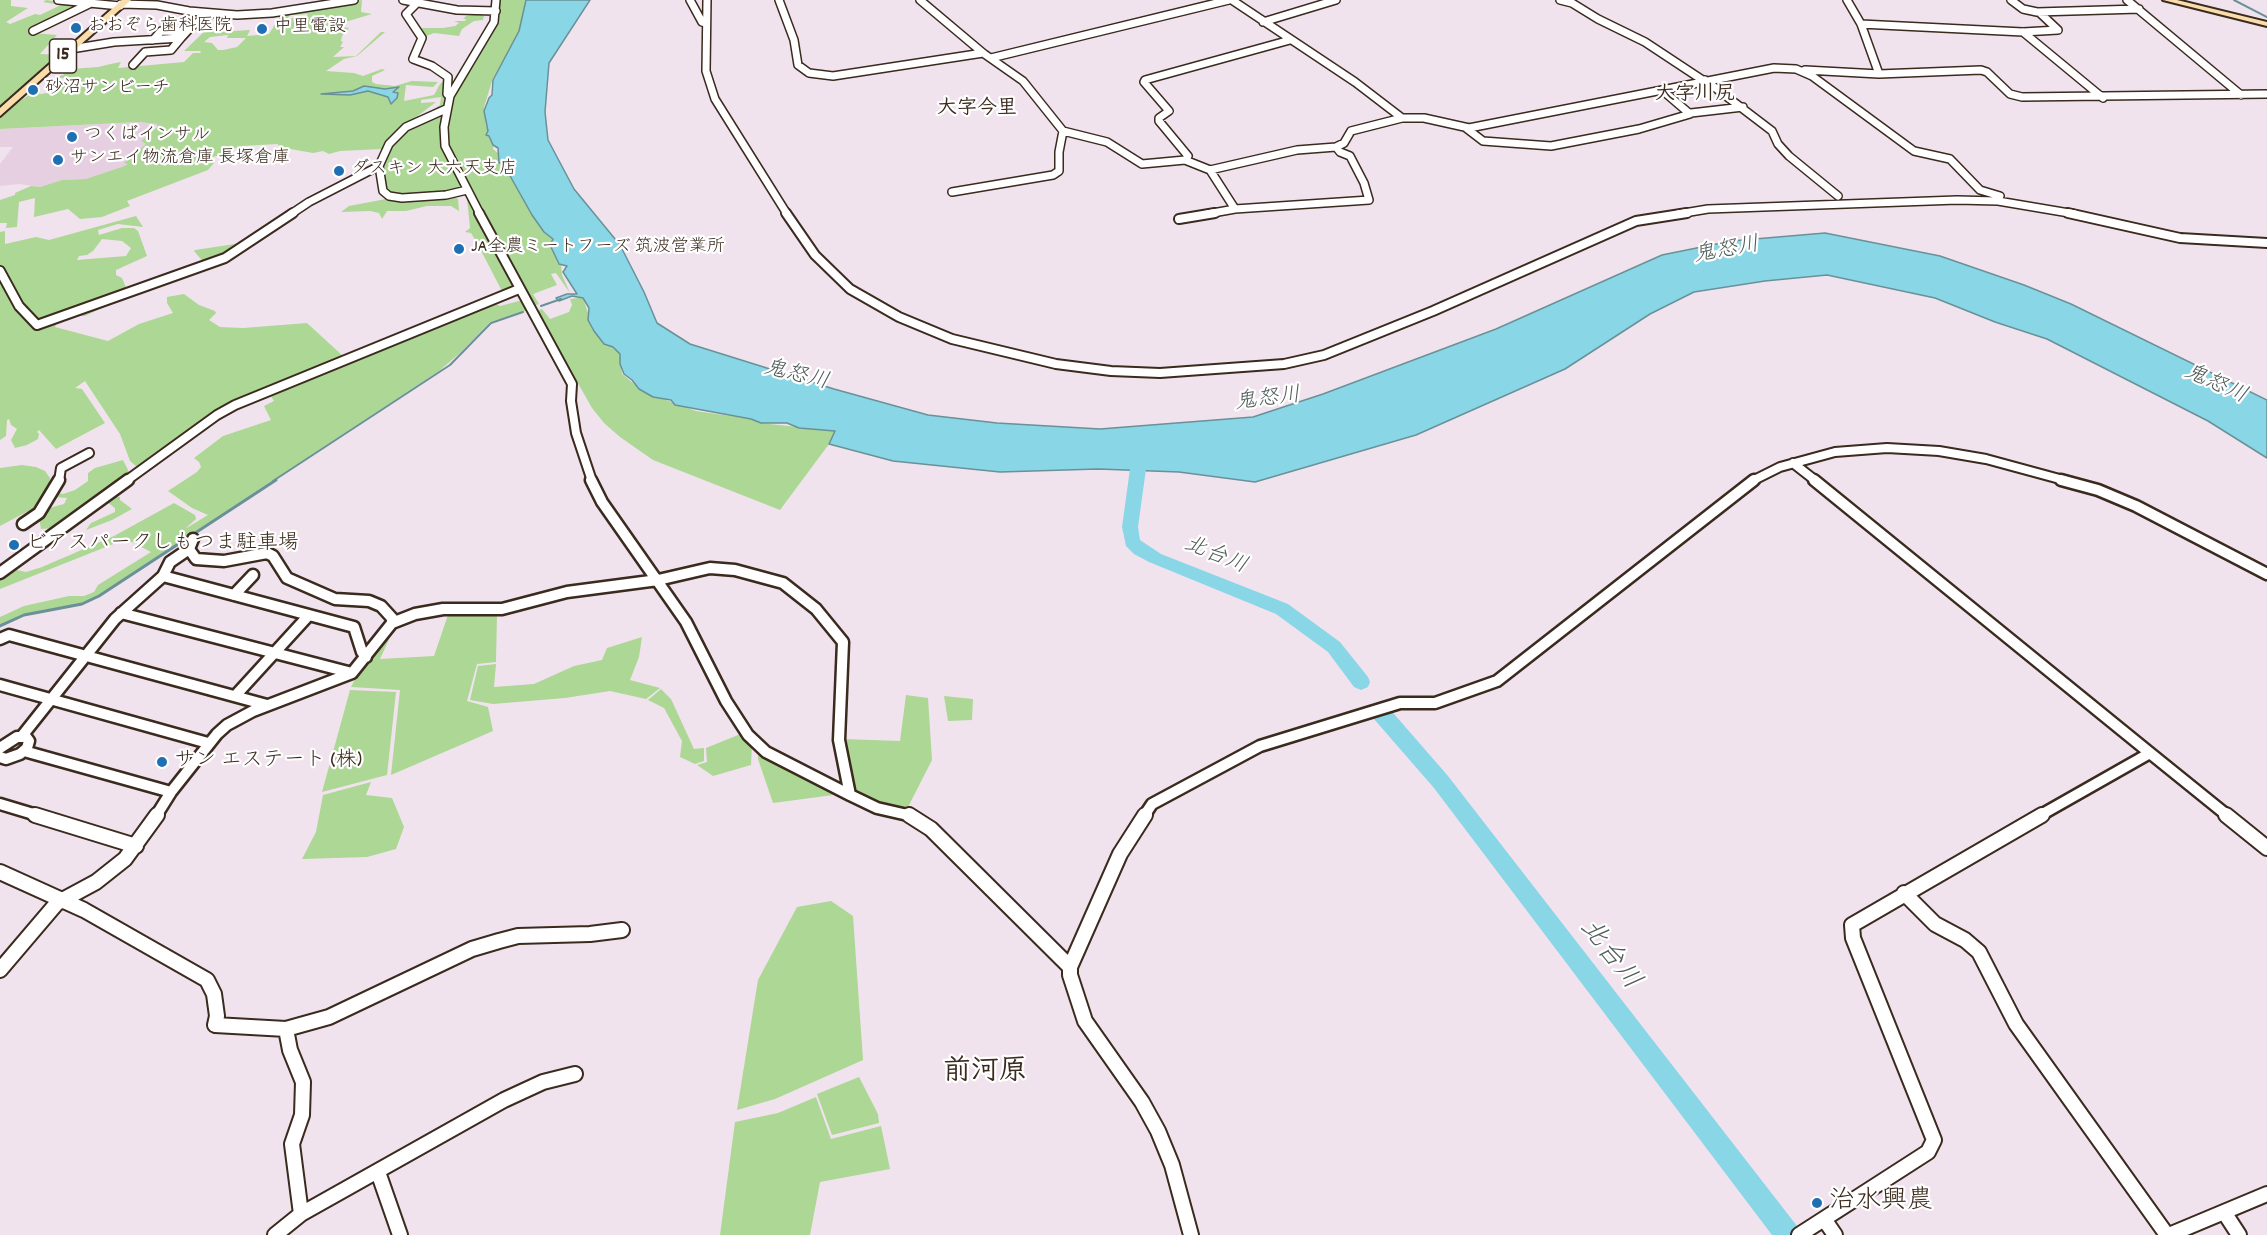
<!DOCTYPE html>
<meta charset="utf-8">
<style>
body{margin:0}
canvas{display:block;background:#f0e3ed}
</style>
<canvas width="2267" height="1235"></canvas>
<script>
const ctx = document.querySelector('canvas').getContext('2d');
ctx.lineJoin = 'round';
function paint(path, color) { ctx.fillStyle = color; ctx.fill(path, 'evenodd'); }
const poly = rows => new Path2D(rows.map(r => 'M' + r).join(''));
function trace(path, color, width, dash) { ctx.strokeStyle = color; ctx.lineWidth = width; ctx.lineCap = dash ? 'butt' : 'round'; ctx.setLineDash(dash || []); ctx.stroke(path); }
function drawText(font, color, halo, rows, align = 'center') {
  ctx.font = font + ' Dekko,"Klee One",sans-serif'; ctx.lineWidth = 4.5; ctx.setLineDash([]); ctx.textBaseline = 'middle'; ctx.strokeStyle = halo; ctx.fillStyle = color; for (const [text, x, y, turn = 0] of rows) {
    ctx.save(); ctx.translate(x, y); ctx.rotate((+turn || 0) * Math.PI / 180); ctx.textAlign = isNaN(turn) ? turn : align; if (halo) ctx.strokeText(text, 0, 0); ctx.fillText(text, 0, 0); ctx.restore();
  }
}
paint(poly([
 [139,122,158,124,141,141,146,144,129,164,105,174,86,179,62,180,40,187,20,184,0,186,0,164,13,147,0,147,0,129]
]), '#e6cfe0');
paint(poly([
 [0,0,11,0,11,6,28,8,6,22,10,24,35,14,40,15,61,5,43,2,46,0,84,5,33,33,57,35,40,54,61,55,0,111],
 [362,0,361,12,372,14,345,22,341,27,349,28,342,36,341,41,343,42,340,47,344,47,333,57,356,56,381,32,385,32,357,56,344,59,326,71,354,73,363,76,382,69,385,70,372,76,372,82,376,84,395,86,412,81,438,82,433,87,406,85,404,101,434,95,440,84,447,78,447,99,445,106,434,114,418,119,440,105,441,97,421,100,421,103,436,102,403,127,382,149,340,151,329,154,323,151,313,153,279,147,278,144,241,146,211,158,214,163,208,170,127,201,130,206,102,217,80,219,68,209,34,217,35,198,19,202,17,227,6,228,7,223,0,223,0,200,15,195,15,193,31,186,40,187,62,180,86,179,122,167,128,164,124,163,146,144,141,141,157,127,157,124,139,122,0,129,0,118,14,105,32,93,42,94,57,90,68,78,53,78,63,75,71,69,98,67,115,63,121,62,118,68,184,62,193,53,201,53,200,51,184,51,208,28,220,28,217,32,250,30,247,36,269,34,283,12,292,12,287,19,290,20,292,18,306,17,308,14,295,15,297,11],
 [228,35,227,38,246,38,237,47,223,50,218,50,212,43,204,42,210,37],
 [499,0,526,0,527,6,520,31,493,78,484,107,486,126,494,143,493,149,499,154,500,159,494,164,501,163,505,167,502,172,508,171,510,174,532,215,553,239,550,246,558,264,561,264,562,275,570,293,556,273,551,274,557,285,533,294,539,304,533,306,466,181,446,139,455,93,496,18],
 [478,14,484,16,483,20,474,21,462,29,459,36,434,33,424,37,419,28,443,28,455,26,459,23,454,21,465,21,466,19,463,19,466,16],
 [442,113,440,145,461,187,443,194,394,196,387,191,382,166,392,145,410,126],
 [452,196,458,199,459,211,451,206,427,206,406,211,387,211,382,219,379,213,370,211,341,212,349,206,386,199],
 [467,198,514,287,511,290,503,293,476,241,471,233,465,232,470,228],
 [136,216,143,227,118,224,98,230,99,235,122,228,134,228,138,231,147,256,116,270,116,275,122,278,127,290,125,294,106,306,85,316,77,316,57,323,55,327,108,341,139,324,173,313,167,303,167,297,184,294,199,305,215,311,216,313,209,320,220,327,243,328,307,323,344,357,231,404,141,466,136,466,130,461,120,434,85,381,75,388,82,389,105,423,56,449,39,430,37,432,39,434,38,439,27,445,15,448,11,440,17,429,11,425,9,419,7,420,6,436,0,440,0,232,5,231,5,244,36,237,49,240],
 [102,239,122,241,131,248,126,256,77,260,79,256,87,255,93,251],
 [248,242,206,265,194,251,195,250],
 [578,298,583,298,594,331,620,354,622,374,644,392,696,411,751,419,760,423,836,431,829,444,780,510,653,460,620,437,604,423,592,408,537,311,542,309,550,319,569,312,572,305,570,299],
 [523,300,528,310,490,322,461,352,439,371,97,596,82,604,24,614,0,625,0,617,24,606,69,596,84,596,94,592,98,585,151,552,126,539,0,589,0,576,12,569,26,572,42,567,114,536,174,503,195,515,196,519,185,529,208,515,192,508,168,491,197,472,201,467,199,462,194,458,223,436,271,420,264,406,274,401,269,393,494,303,500,306],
 [123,460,131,476,57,528,41,529,39,518,46,509,64,504,67,498,54,497,58,493,63,494,75,490,88,481,88,473,95,468],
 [22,465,36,467,45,471,50,478,49,488,43,498,32,509,0,526,0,468],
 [111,496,120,497,120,500,132,509,112,520,86,530,91,523,115,512,115,508,107,502],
 [449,612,497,613,496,662,477,664,467,701,488,707,493,731,391,775,400,690,351,687,357,675,378,649,391,626,396,624,380,659,434,656],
 [642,637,639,657,630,680,660,688,646,699,610,691,565,698,493,704,470,700,478,666,496,664,494,687,534,684,574,666,602,660,607,648],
 [661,689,671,699,694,749,704,748,704,761,695,764,680,757,682,741,664,708,648,700],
 [350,690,396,692,387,775,322,792],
 [906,695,928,698,932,760,907,809,880,805,853,792,843,739,900,741],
 [944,696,973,699,972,720,948,721],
 [743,733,752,744,751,765,713,776,697,765,707,762,706,748],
 [758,747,841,794,773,803,758,759],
 [371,782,366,795,392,798,404,827,396,849,367,857,302,859,316,832,323,795],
 [831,901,853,916,863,1060,775,1099,737,1110,758,980,797,907],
 [859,1077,878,1114,879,1123,832,1135,817,1094],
 [816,1097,831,1139,881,1126,890,1169,820,1182,810,1235,720,1235,735,1122,778,1113]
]), '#add794');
const water = poly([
 [526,0,590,0,549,63,545,112,548,140,574,189,620,245,644,292,657,323,690,344,834,389,928,415,997,423,1100,429,1253,417,1323,394,1496,329,1662,255,1731,241,1825,233,1940,256,2024,285,2071,304,2267,400,2267,458,2208,421,2047,339,1995,322,1935,298,1827,275,1765,281,1694,292,1650,314,1565,369,1416,435,1255,482,1179,472,1098,469,1000,472,893,461,829,444,835,431,799,428,787,423,761,423,751,419,675,405,671,400,653,397,639,389,632,380,624,374,620,364,620,354,613,347,604,344,594,331,588,320,589,308,583,298,572,296,559,301,556,298,567,294,577,294,563,272,567,266,559,264,550,245,553,239,544,232,532,215,509,174,500,171,507,166,503,163,499,163,498,148,493,145,489,136,486,135,488,131,484,111,489,98,492,95,493,80,519,31,526,0],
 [364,86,385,89,399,87,393,92,398,93,397,98,391,104,388,97,368,91,350,95,321,94,353,91,364,86]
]);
paint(water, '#89d6e7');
trace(water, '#6a9197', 1.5);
trace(poly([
 [2234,0,2267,17],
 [541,306,561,299],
 [273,481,450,365,491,323,523,312]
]), '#6a9197', 2);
trace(poly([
 [0,626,24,615,82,604,99,596,276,480]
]), '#6a9197', 3);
paint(poly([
 [1141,442,1147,443,1149,447,1138,527,1140,540,1161,554,1288,604,1340,642,1368,677,1370,682,1368,687,1361,690,1354,687,1328,652,1276,614,1149,562,1134,554,1126,546,1122,527,1133,447,1135,443,1141,442],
 [1381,705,1388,707,1448,776,1797,1226,1801,1235,1772,1235,1434,788,1374,719,1371,713,1374,707,1381,705]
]), '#89d6e7');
const minorFar3 = poly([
 [58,0,120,6],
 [403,0,457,10,496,11],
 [690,0,702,22,706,23],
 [707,0,706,71,715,99,787,214],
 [779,0,794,40,798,65,809,73,833,76,983,53],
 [920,0,983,53,1023,81,1063,131,1107,142,1142,164,1185,160,1210,170,1297,150,1336,147,1344,143,1351,131,1402,118,1424,118,1469,128,1774,68,1796,69,1812,76,1914,151,1950,159,1980,190,2000,196],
 [1232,0,1355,82,1402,118],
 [1560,0,1572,3,1598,19,1645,42,1704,81],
 [2011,0,2023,9,2037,12,2139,9],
 [2127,0,2241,95],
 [121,4,157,5,189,11,237,15,272,13,354,0],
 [416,4,406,14,422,38,413,59,432,66,448,77,447,94,450,96],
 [1263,22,1336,0],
 [1861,24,2023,32,2058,30,2040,13],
 [33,31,89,4],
 [2023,32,2103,98],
 [181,38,192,26,211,14],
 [153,40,161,31,186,32],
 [71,49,114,42,181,38,171,50,145,52,133,65],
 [991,58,1229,0],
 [1805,70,1879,74,1861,24,1847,0],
 [1879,74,1981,70,1987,72,2010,94,2022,97,2267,94],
 [1705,80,1772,131,1778,144,1789,156,1838,196],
 [446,109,406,127,389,144,379,166,383,191,389,196,402,198,446,195,467,190],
 [1691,113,1743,107],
 [1466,128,1483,141,1551,146,1639,129,1690,114,1662,90],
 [1185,160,1188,156,1159,121,1159,118,1169,111,1144,82,1145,80,1290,40],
 [1210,170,1235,209,1369,200,1364,183,1350,156,1340,152,1336,147],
 [952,192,1053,175,1059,171,1059,152,1063,131],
 [291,214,309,202,379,166],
 [480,214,445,146,444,127,450,96,494,22,496,0],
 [1207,214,1235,209],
 [1678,214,1708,209,1957,200,1998,201,2075,214]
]);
const minorFar2 = poly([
 [479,213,572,384,571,401,576,433,592,481],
 [786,213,815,255,850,289,899,317,952,339,1056,364,1111,371,1160,373,1284,364,1324,355,1433,311,1636,221,1687,213],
 [2068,213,2180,238,2267,243],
 [1179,219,1215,213],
 [0,271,19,306,37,325,225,258,293,213],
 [1793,463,1816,481],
 [59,481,61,468,89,453],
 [126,481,217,415,235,405,519,289],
 [1752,481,1780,467,1835,452,1887,448,1939,451,1986,459,2067,481]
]);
const minorFar1 = poly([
 [591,480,602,502,686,622,726,701,748,735,766,752,850,795,877,808,912,816],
 [1814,480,2150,753],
 [2061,480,2098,490,2136,506,2267,574],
 [23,524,39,513,59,480],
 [0,573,128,480],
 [163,576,354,627,362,652,366,657],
 [234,595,253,575],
 [121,613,352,673],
 [392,623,415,614,443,609,502,609,567,592,658,580,710,568,735,570,783,583,816,609,843,642,839,740,850,795],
 [0,639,9,635,267,705],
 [0,685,208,743],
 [235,696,309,615],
 [22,736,115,619,163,576,170,562,189,549],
 [0,748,17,737,26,737,29,741,27,748,20,754,6,759,0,757],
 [24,751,171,792],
 [0,804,40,816],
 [156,816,171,792,217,734,227,725,253,711,352,673,392,623,392,618,381,606,369,601,335,599,287,578,273,556,267,553,224,561,196,559,189,549,193,539],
 [1144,816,1152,804,1260,746,1400,703,1435,703,1497,681,1754,480],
 [2039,816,2150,753,2228,816]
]);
const minor = poly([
 [35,815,136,846],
 [909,815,931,829,1070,967,1070,975,1085,1021,1142,1102,1158,1131,1172,1165,1191,1235],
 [2226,815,2267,848],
 [0,872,84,910,207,980,214,994,217,1016,215,1025,286,1029,329,1017,472,949,499,941,518,936,590,934,622,930],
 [1904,893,1935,924,1965,940,1979,952,2016,1024,2167,1235],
 [1070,967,1120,854,1145,815],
 [0,970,57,903,96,882,125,859,157,815],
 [286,1029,290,1050,303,1082,302,1115,292,1144,301,1214],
 [378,1172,400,1235],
 [2224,1212,2239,1235],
 [1824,1219,1835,1235],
 [275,1235,301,1214,504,1100,543,1082,575,1074],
 [1799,1235,1928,1152,1934,1140,1853,938,1852,925,2042,815],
 [2169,1235,2267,1194]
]);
const major = poly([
 [122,0,131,0,0,116,0,108,122,0],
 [2163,0,2177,0,2267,22,2267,26,2163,0]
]);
trace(minorFar3, '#3b2a1e', 10);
trace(minorFar2, '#3b2a1e', 12);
trace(minorFar1, '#3b2a1e', 15);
trace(minor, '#3b2a1e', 18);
trace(major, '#3b2a1e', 4);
trace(minorFar3, '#fff', 7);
trace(minorFar2, '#fff', 8);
trace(minorFar1, '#fff', 10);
trace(minor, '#fff', 14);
paint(major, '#faddab');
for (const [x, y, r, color] of [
 [76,28,6,"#1f6fb2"],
 [262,29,6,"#1f6fb2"],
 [33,90,6,"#1f6fb2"],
 [72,137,6,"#1f6fb2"],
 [58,160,6,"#1f6fb2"],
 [339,171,6,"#1f6fb2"],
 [459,249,6,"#1f6fb2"],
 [14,545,6,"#1f6fb2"],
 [162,762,6,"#1f6fb2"],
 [1817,1203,6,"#1f6fb2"]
]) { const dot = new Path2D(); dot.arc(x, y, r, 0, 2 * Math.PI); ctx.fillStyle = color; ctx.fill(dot); trace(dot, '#fff', 2); }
drawText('18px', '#3b2a1e', '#fff', [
 ["おおぞら歯科医院",88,28],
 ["中里電設",274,29],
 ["砂沼サンビーチ",45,90],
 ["つくばインサル",84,137],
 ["サンエイ物流倉庫 長塚倉庫",70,160],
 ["ダスキン 大六天支店",351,171],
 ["JA全農ミートフーズ 筑波営業所",471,249]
], 'left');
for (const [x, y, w] of [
 [63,56,27]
]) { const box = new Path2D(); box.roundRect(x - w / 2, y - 17, w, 34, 4.5); ctx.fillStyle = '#fff'; ctx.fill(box); trace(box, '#3b2a1e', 1.5); }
drawText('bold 20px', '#3b2a1e', null, [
 ["15",63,56]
]);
drawText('bold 20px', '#3b2a1e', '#fff', [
 ["大字川尻",1695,96],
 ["大字今里",977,110]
]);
drawText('21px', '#3b2a1e', '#fff', [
 ["ビアスパークしもつま駐車場",26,545],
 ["サン エステート (株)",174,762]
], 'left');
drawText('italic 22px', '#525e5a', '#fff', [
 ["鬼怒川",1727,252,-10],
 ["鬼怒川",796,377,14],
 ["鬼怒川",2215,386,24],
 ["鬼怒川",1268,401,-7],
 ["北台川",1215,557,22]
]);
drawText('26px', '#3b2a1e', '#fff', [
 ["治水興農",1829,1203]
], 'left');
drawText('italic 27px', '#525e5a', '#fff', [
 ["北台川",1608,956,52]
]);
drawText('bold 28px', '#3b2a1e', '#fff', [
 ["前河原",985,1074]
]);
</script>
